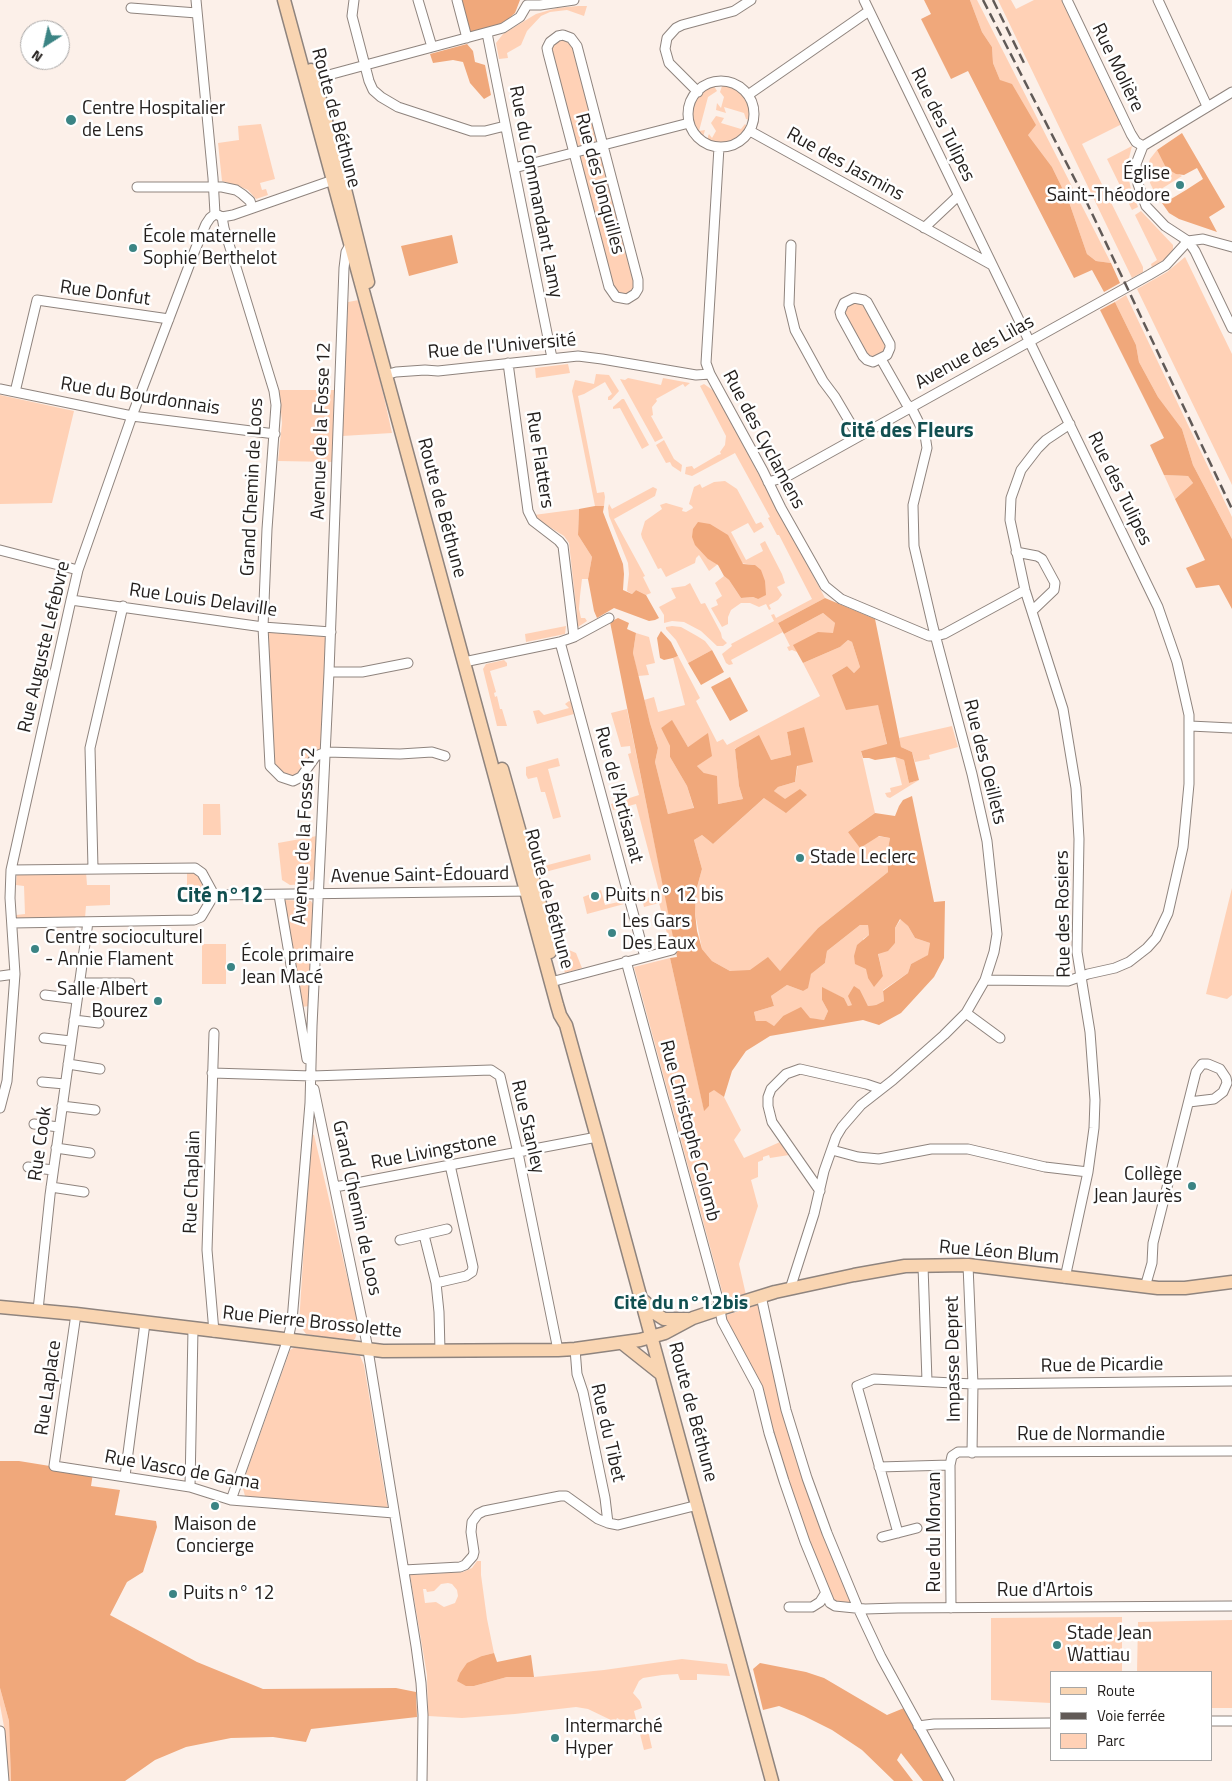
<!DOCTYPE html>
<meta charset="utf-8">
<style>
body{margin:0}
#map{position:relative;width:1232px;height:1781px;overflow:hidden;background:#fcf0e9;font-family:"Titillium Web",sans-serif}
canvas{display:block}
.legend{position:absolute;left:1050px;top:1671px;width:162px;height:90px;box-sizing:border-box;background:#fff;border:1px solid #a7a6a5;margin:0;padding:6px 9px;list-style:none;font-size:15px;color:#24201e}
.legend li{display:flex;align-items:center;gap:10px;height:25px}
.legend b{width:25px;border:1px solid #a7a6a5}
.north{position:absolute;left:20px;top:20px;width:50px;height:50px;box-sizing:border-box;background:#fff;border:1px solid #a7a6a5;border-radius:50%;rotate:215deg;font-size:14px;font-weight:700;line-height:20px;text-align:center;color:#24201e}
.north::after{content:'';display:block;margin:auto;width:18px;height:22px;background:#3b8484;clip-path:polygon(50% 0,100% 100%,50% 72%,0 100%)}
</style>
<div id="map">
<canvas width="1232" height="1781"></canvas>
<ul class="legend">
<li><b style="height:6px;background:#f9d5b2"></b>Route</li>
<li><b style="height:6px;background:#615a57"></b>Voie ferrée</li>
<li><b style="height:14px;background:#ffd1b6"></b>Parc</li>
</ul>
<div class="north">N</div>
</div>
<script>
const ctx = document.querySelector('canvas').getContext('2d');
ctx.lineJoin = 'round';
function paint(path, color) { ctx.fillStyle = color; ctx.fill(path, 'evenodd'); }
const poly = rows => new Path2D(rows.map(r => 'M' + r).join(''));
function trace(path, color, width, dash) { ctx.strokeStyle = color; ctx.lineWidth = width; ctx.lineCap = dash ? 'butt' : 'round'; ctx.setLineDash(dash || []); ctx.stroke(path); }
function drawText(font, color, halo, rows, align = 'center') {
  ctx.font = font + ' "Titillium Web",sans-serif'; ctx.lineWidth = 5; ctx.setLineDash([]); ctx.textBaseline = 'middle'; ctx.strokeStyle = halo; ctx.fillStyle = color; for (const [text, x, y, turn = 0] of rows) {
    ctx.save(); ctx.translate(x, y); ctx.rotate((+turn || 0) * Math.PI / 180); ctx.textAlign = isNaN(turn) ? turn : align; if (halo) ctx.strokeText(text, 0, 0); ctx.fillText(text, 0, 0); ctx.restore();
  }
}
paint(poly([
 [970,0,977,0,1111,263,1096,261,1087,254,1069,202,1052,167,1028,135,1000,80,993,63,992,47,982,32],
 [998,0,1011,0,1016,9,1034,0,1063,0,1122,124,1082,144,1143,267,1143,272,1132,278],
 [578,6,587,6,584,16,567,10,550,12,541,16,527,31,521,45,507,53,508,58,499,59,496,43,503,34,536,14,557,8],
 [562,38,572,43,598,138,595,142,579,146,575,144,550,50,551,45],
 [727,85,737,89,745,97,751,109,751,116,750,120,746,119,744,113,724,107,726,113,716,110,717,103,721,108,724,97,720,92,722,86],
 [714,86,717,91,708,97,699,131,705,130,703,137,697,132,692,121,693,104,700,93],
 [716,116,724,118,721,123,741,129,745,124,748,127,743,133,731,142,718,144,712,142,708,139,708,136,709,134,712,138,716,131,711,123],
 [261,124,275,179,260,183,262,190,266,189,268,195,256,199,248,190,241,187,222,181,218,143,239,140,238,126],
 [1132,146,1128,162,1128,176,1131,189,1138,207,1132,210,1107,159],
 [1157,150,1166,168,1182,176,1158,191,1157,190,1158,192,1155,193,1150,183,1148,166,1150,159],
 [598,151,602,154,636,281,635,287,631,293,627,295,617,293,613,289,579,161,582,155],
 [1141,211,1173,245,1173,249,1168,257,1152,268,1151,264,1157,260,1135,215],
 [1185,257,1232,354,1232,485,1137,289,1167,272],
 [1126,295,1232,517,1232,539,1193,465,1182,429,1158,397,1139,362,1136,345,1115,302],
 [359,300,384,397,392,433,342,436,348,302],
 [853,301,865,305,885,342,885,348,883,353,874,357,865,353,845,316,847,305],
 [568,364,570,373,536,378,535,368],
 [596,374,609,375,619,391,611,400,608,400,608,397,612,394,605,382,584,394,578,396,597,493,604,492,605,497,604,506,595,506,572,391,575,380,594,384],
 [628,378,661,385,663,378,690,383,685,387,683,384,656,399,657,401,652,407,653,415,651,416,663,438,655,442,620,379,625,380],
 [704,384,714,391,825,598,778,623,783,632,731,660,733,664,729,665,726,663,722,654,732,646,731,644,774,621,771,615,774,614,776,618,812,599,779,535,777,535,768,518,770,517,735,453,692,476,685,474,686,467,692,466,694,469,718,455,721,454,720,452,725,445,726,436,700,386],
 [279,390,334,390,333,462,278,461,282,423],
 [0,395,74,411,52,503,0,504],
 [622,399,624,399,649,445,642,449,620,408,613,409,613,407],
 [664,440,674,459,682,465,681,472,672,466,670,462,666,463,656,445],
 [1164,475,1188,476,1193,483,1175,499],
 [725,481,737,489,756,524,761,522,764,527,754,533,748,523,731,532,746,560,763,551,760,544,765,541,782,574,785,583,777,587,782,595,778,600,769,605,771,609,769,610,766,604,759,607,750,603,741,603,731,610,728,617,728,624,722,627,711,608,718,605,716,600,722,596,715,583,724,576,729,580,741,598,753,597,758,599,755,565,708,559,718,564,709,571,699,555,696,558,695,563,666,577,661,568,658,569,642,538,641,534,645,521,662,509,660,505,666,503,683,508,682,511,686,512,693,508,692,506,689,504,694,487,700,484,702,488,714,482],
 [653,487,657,489,655,496,614,519,645,576,643,577,651,593,646,595,636,590,632,594,627,591,629,574,628,563,609,516,608,508,609,504,612,509],
 [579,509,578,535,592,557,588,579,582,579,580,596,579,609,581,618,585,618,587,621,578,627,576,623,577,616,569,543,564,536,540,521,534,515],
 [690,583,701,604,705,603,721,633,722,638,727,643,723,646,717,646,701,631,684,622,672,621,664,623,664,615,659,607,676,598,671,588,685,586],
 [823,613,835,623,834,633,794,645,797,652,792,650,789,651,787,647,790,646,784,634],
 [566,626,565,634,526,642,525,634],
 [672,626,681,627,697,636,705,641,712,650,688,663,676,640,666,629,666,627],
 [263,627,331,632,321,753,300,778,284,775,272,764],
 [636,633,649,637,655,663,646,665,649,675,638,676,633,653],
 [848,640,852,642,860,667,854,673,847,666,832,675,878,704,887,745,861,751,875,813,848,832,890,838,887,854,888,872,818,928,791,961,780,971,730,971,712,961,702,949,695,913,696,891,702,869,694,840,702,835,713,844,764,798,785,800,774,791,778,787,795,782,804,727,787,732,791,755,771,760,735,748,739,786,743,799,718,804,704,773,697,766,708,734,688,747,672,721,661,728,670,746,670,757,687,786,694,809,668,814,655,762,658,748,650,723,644,700,654,697,658,712,685,705,673,658,678,656,700,698,696,701,717,742,723,739,727,745,820,696,803,663,840,647],
 [504,660,507,663,507,666,490,671,496,692,494,693,495,697,497,696,500,709,502,709,507,726,497,726,483,669,486,664],
 [569,701,571,702,574,714,537,724,533,711,539,710,544,715,569,708,565,704],
 [627,709,675,944,670,945,659,903,644,907,642,899,660,895,636,804,613,810,611,804,639,795,628,754,631,753,630,746,621,747,611,713],
 [952,726,958,747,929,755,930,759,915,762,912,752,901,747,899,738],
 [895,757,904,760,909,783,919,780,890,798,887,797,885,793,891,792,890,788,902,785],
 [558,758,560,766,548,769,561,817,553,819,545,792,541,792,537,777,528,779,526,775,526,767],
 [203,804,220,804,221,835,203,835],
 [317,836,314,879,307,884,290,885,282,880,278,843],
 [590,854,591,860,545,872,544,866],
 [17,872,86,872,87,885,110,885,110,905,86,906,85,918,17,919,16,915,25,914,24,886,16,885],
 [187,873,193,873,197,875,203,882,206,892,187,890],
 [1232,888,1232,995,1227,999,1206,994],
 [601,890,605,905,623,901,624,904,587,914,583,897],
 [284,900,311,901,313,904,310,1006,301,1007],
 [901,919,908,926,915,938,930,943,929,955,911,964,908,973,883,990,884,1001,876,1005,868,1006,860,990,852,1005,848,1006,844,998,823,988,822,1000,828,1011,824,1020,783,1016,774,1026,756,1021,754,1012,774,1006,771,996,787,985,803,991,811,974,825,963,827,951,860,925,868,925,869,935,863,939,868,978,883,976,878,953,895,943,895,928],
 [202,944,226,944,226,984,202,984],
 [558,947,562,947,576,953,582,968,565,973],
 [670,958,704,1110,709,1106,708,1093,714,1089,724,1097,741,1130,734,1140,744,1158,780,1142,789,1155,770,1158,769,1155,763,1157,763,1160,758,1162,758,1177,751,1180,758,1206,739,1264,746,1295,725,1302,634,967],
 [311,1134,314,1135,359,1327,355,1339,350,1342,306,1334,299,1324],
 [763,1303,786,1410,856,1601,850,1607,839,1608,822,1588,758,1388,721,1317],
 [295,1347,360,1356,364,1365,388,1510,250,1499,245,1496,242,1485,290,1350],
 [477,1561,481,1561,481,1575,487,1619,494,1653,482,1656,474,1686,507,1677,534,1677,604,1670,682,1659,727,1664,730,1676,697,1674,697,1680,680,1680,678,1674,662,1675,643,1678,639,1681,633,1693,640,1701,642,1708,634,1711,638,1727,647,1726,652,1748,644,1750,639,1730,617,1718,615,1722,588,1709,576,1707,515,1714,462,1718,428,1716,427,1675,410,1575,463,1572,472,1568],
 [448,1583,452,1584,457,1590,458,1596,455,1603,444,1607,436,1602,425,1603,423,1589,426,1589,427,1592,434,1591,441,1584],
 [1122,1617,1122,1672,1051,1672,1051,1703,991,1700,991,1618],
 [1232,1620,1232,1708,1211,1708,1211,1672,1137,1672,1138,1622],
 [0,1688,9,1721,11,1781,8,1781,5,1732,0,1705]
]), '#ffd1b6');
paint(poly([
 [461,0,520,0,515,13,507,20,496,26,470,33],
 [924,0,970,0,982,32,992,47,993,63,1000,80,1012,84,1036,125,1028,135,1052,167,1069,202,1087,254,1096,261,1111,263,1120,283,1104,292,1092,270,1074,278,968,71,951,79,921,19,931,14],
 [467,44,473,51,475,62,485,65,491,95,484,99,470,83,463,62,453,60,433,63,430,54],
 [1182,133,1225,207,1209,217,1217,232,1179,219,1169,213,1162,203,1164,202,1166,203,1166,202,1186,190,1203,179,1197,168,1184,175,1176,174,1166,168,1157,150],
 [452,235,458,263,409,276,401,246],
 [1115,302,1136,345,1139,362,1158,397,1182,429,1193,465,1232,539,1232,609,1219,585,1196,588,1186,568,1205,560,1175,499,1193,483,1188,476,1164,475,1150,445,1164,438,1100,310],
 [595,506,604,506,603,512,623,564,624,574,623,590,632,594,636,590,646,595,659,618,655,620,649,621,614,608,597,618,594,611,588,579,592,557,578,535,579,509],
 [698,522,710,524,728,535,743,564,755,565,761,570,765,581,766,595,758,599,753,597,741,598,729,580,724,576,718,565,708,559,695,545,692,537,693,529],
 [825,598,875,619,901,747,912,752,919,780,909,783,904,760,895,757,875,760,869,758,863,758,861,751,887,744,878,705,846,710,832,675,847,666,854,673,860,667,852,642,848,640,840,647,803,663,793,645,818,632,833,633,835,623,823,613,784,634,778,623],
 [618,618,629,623,627,629,636,633,633,653,650,723,658,748,655,762,668,814,694,808,687,786,670,757,670,746,661,728,672,720,688,747,708,733,712,756,697,766,704,773,717,776,718,804,743,799,739,786,735,749,759,735,771,760,791,755,787,732,804,727,813,762,797,766,795,782,778,787,774,791,785,799,800,789,807,795,786,813,764,798,713,844,702,835,694,840,702,869,696,891,695,913,697,931,702,949,712,961,730,971,750,970,768,957,780,971,818,928,888,872,887,854,890,838,879,836,860,848,848,832,875,813,895,816,899,806,903,800,912,796,934,902,945,901,944,958,934,977,901,1013,879,1025,863,1020,770,1036,746,1051,732,1071,724,1097,714,1090,709,1093,709,1106,704,1111,670,958,677,957,610,622],
 [900,919,908,926,915,938,930,943,928,955,911,964,908,973,883,991,884,1001,876,1005,868,1006,860,990,854,986,848,996,852,1005,848,1006,844,998,822,987,822,1000,828,1011,824,1020,810,1018,801,1007,783,1016,774,1026,766,1021,756,1021,754,1012,774,1006,771,996,787,985,803,991,808,988,811,974,825,963,827,951,860,925,868,925,869,935,857,945,854,956,855,964,866,969,868,978,874,987,883,976,878,954,888,951,895,943,895,928],
 [661,631,671,642,678,656,673,658,664,660,660,658,657,638],
 [712,650,724,672,701,685,688,663],
 [730,677,748,711,730,721,711,687],
 [0,1461,19,1461,93,1473,91,1486,120,1490,115,1515,156,1521,157,1527,143,1572,127,1582,110,1615,197,1662,263,1689,396,1688,416,1692,417,1717,311,1729,306,1742,273,1737,231,1738,186,1747,155,1760,125,1781,11,1781,9,1721,0,1688],
 [494,1653,497,1662,531,1655,534,1677,507,1677,474,1686,466,1686,457,1681,460,1673,467,1663,482,1656],
 [760,1663,806,1672,824,1678,887,1715,904,1708,944,1781,923,1781,901,1753,897,1760,913,1781,894,1781,862,1750,832,1730,804,1716,779,1706,763,1710,753,1669]
]), '#f0a87b');
const street = poly([
 [196,0,213,178,215,214],
 [354,0,352,16,369,81,373,90,381,97,398,107,471,131,485,131,505,126],
 [418,0,432,47],
 [457,0,467,38],
 [864,0,1158,607,1177,662,1189,715,1189,784,1183,847,1168,913,1156,938,1147,948,1129,962,1115,968,1088,974,1068,981,985,980],
 [1067,0,1131,134,1136,142,1143,146],
 [1158,0,1207,106],
 [527,5,540,5,574,0],
 [131,8,197,13],
 [487,33,552,358],
 [563,35,571,38,577,46,638,280,638,289,635,294,627,299,616,297,609,287,548,53,547,48,550,42,558,36,563,35],
 [310,80,503,28,520,17,527,5],
 '688 114a33 33 0 1 1 66 0a33 33 0 1 1-66 0Z',
 [698,92,669,63,665,49,667,38,676,28,682,25,734,11,751,0],
 [1232,92,1143,146,1136,164,1138,184,1146,206,1165,226,1188,241,1195,251,1232,328],
 [748,95,869,11],
 [750,131,992,265],
 [719,147,706,363,710,374,763,471,781,508,825,586,841,599,929,636,936,636,944,634,1025,590],
 [514,168,689,123],
 [137,187,222,187,236,190,242,194,250,201,252,207],
 [218,215,222,217,233,215,336,179],
 [222,217,224,228,274,391,276,405,267,529,263,627,270,766,281,777,293,781,301,777,316,756,326,752,400,754,432,752,445,756],
 [924,228,958,196],
 [1188,241,1203,239,1232,247],
 [791,245,789,305,795,330,823,381,835,397,858,436],
 [854,298,864,300,867,302,890,344,890,348,887,355,873,362,867,360,863,356,841,316,840,312,844,303,854,298],
 [508,363,528,511,533,521,559,541,563,546,574,637],
 [385,375,396,372,425,370,438,371,578,356,602,359,696,375,710,374],
 [0,389,132,416,275,434],
 [15,392,37,300,169,319],
 [768,482,786,477,1149,275,1166,265,1188,241],
 [0,550,78,570],
 [1016,552,1037,556,1042,559,1055,583,1054,590,1032,611],
 [71,600,263,627,331,632],
 [560,642,645,957],
 [464,662,560,642,574,637,609,618],
 [329,672,362,672,408,663],
 [1190,726,1232,728],
 [93,868,90,748,123,606],
 [11,870,195,868,202,873,214,895],
 [214,895,531,891],
 [279,895,307,1059],
 [12,923,194,920,201,917,214,895],
 [626,961,718,1299,722,1321,758,1388,769,1433,784,1481,805,1542,830,1603,835,1606,865,1609,898,1608,1232,1606],
 [0,976,15,974],
 [551,982,672,950],
 [79,983,130,983],
 [45,995,77,999],
 [966,1013,1000,1038],
 [74,1020,99,1023],
 [214,1033,207,1250,214,1332],
 [44,1038,71,1041],
 [68,1064,100,1069],
 [212,1073,312,1076,491,1070,500,1076,518,1153,558,1350],
 [42,1082,65,1084],
 [314,1089,367,1344,416,1646,421,1683,423,1715,422,1781],
 [62,1106,95,1110],
 [0,1108,7,1081,15,974,10,898,11,870,71,600,78,570,132,416,195,250,206,224,210,218,215,214],
 [34,1124,59,1127],
 [56,1148,90,1153],
 [832,1150,858,1157,879,1159,931,1149,968,1149,1045,1167,1088,1172],
 [28,1167,53,1170],
 [51,1187,84,1192],
 [335,1187,597,1137],
 [820,1191,772,1122,768,1106,768,1097,771,1089,786,1074,800,1069,866,1084,881,1089],
 [424,1235,436,1283,439,1312,440,1351],
 [400,1240,447,1229],
 [968,1265,973,1384,972,1453],
 [923,1266,927,1381],
 [1065,1278,1088,1172,1094,1128,1095,1100,1090,1032,1077,952,1079,839,1076,788,1063,709,1025,590,1010,520,1011,498,1021,470,1038,448,1046,440,1070,424],
 [436,1283,466,1276,472,1272,473,1267,450,1165],
 [1145,1287,1152,1263,1153,1243,1196,1072,1202,1064,1208,1064,1220,1069,1226,1078,1227,1083,1223,1092,1214,1099,1189,1102],
 [790,1289,814,1214,824,1171,836,1137,842,1127,861,1105,893,1080,944,1035,966,1013,985,980,994,952,997,934,987,841,972,774,933,627,914,546,913,505,927,448,925,435,913,411,906,403,881,359],
 [761,1296,786,1410,807,1478,827,1533,858,1608,881,1657,949,1781],
 [38,1310,50,1195,88,922],
 [76,1314,54,1466,190,1487,231,1500,394,1513],
 [575,1349,577,1374,583,1392,605,1498,608,1523],
 [879,1467,950,1465],
 [125,1476,145,1323],
 [190,1487,193,1329],
 [231,1500,288,1339,292,1321,310,1103,312,1026,329,672,344,268,346,252,350,245,352,245],
 [898,1533,857,1386,874,1379,973,1384,1232,1381],
 [882,1537,917,1528],
 [404,1570,460,1567,465,1565,473,1556,474,1552,471,1532,472,1522,478,1514,484,1511,560,1496,566,1496,598,1519,608,1523,618,1525,698,1505],
 [789,1607,812,1607,820,1602,825,1594],
 [951,1608,950,1465,952,1456,958,1452,1232,1451],
 [1211,1721,1232,1721],
 [918,1726,934,1724,1051,1723],
 [0,1731,4,1781]
]);
const secondary = poly([
 [284,0,557,1005,560,1015,566,1025,597,1137,772,1781],
 [311,70,326,119,327,129,336,153,368,282],
 [502,769,544,918,550,952],
 [645,1302,653,1312,664,1319,688,1319],
 [0,1307,76,1314,383,1351,558,1350,575,1349,640,1340,665,1333,693,1318,720,1309,775,1292,854,1275,905,1266,968,1265,1158,1288,1185,1288,1232,1282],
 [622,1343,661,1374]
]);
trace(street, '#8f847e', 11);
trace(secondary, '#8f847e', 15);
trace(street, '#fff', 9);
trace(secondary, '#f9d5b2', 12);
trace(poly([
 [983,0,1088,205,1232,509],
 [993,0,1024,63]
]), '#615a57', 2.5, [10, 5]);
for (const [x, y, r, color] of [
 [71,120,6,"#3b8484"],
 [1180,185,5,"#3b8484"],
 [133,248,5,"#3b8484"],
 [800,858,5,"#3b8484"],
 [595,896,5,"#3b8484"],
 [612,933,5,"#3b8484"],
 [35,949,5,"#3b8484"],
 [231,967,5,"#3b8484"],
 [158,1001,5,"#3b8484"],
 [1192,1186,5,"#3b8484"],
 [215,1506,5,"#3b8484"],
 [173,1594,5,"#3b8484"],
 [1057,1645,5,"#3b8484"],
 [555,1738,5,"#3b8484"]
]) { const dot = new Path2D(); dot.arc(x, y, r, 0, 2 * Math.PI); ctx.fillStyle = color; ctx.fill(dot); trace(dot, '#fff', 2); }
drawText('19px', '#24201e', '#fff', [
 ["Rue Molière",1117,68,64],
 ["Route de Béthune",335,118,75],
 ["Rue des Tulipes",942,125,64],
 ["Rue des Jasmins",845,165,29],
 ["Rue des Jonquilles",599,184,75],
 ["Rue du Commandant Lamy",535,192,79],
 ["Rue Donfut",105,294,8],
 ["Rue de l'Université",502,347,-5],
 ["Avenue des Lilas",975,353,-29],
 ["Rue du Bourdonnais",140,397,9],
 ["Avenue de la Fosse 12",322,431,-88],
 ["Rue des Cyclamens",763,440,62],
 ["Rue Flatters",539,460,81],
 ["Grand Chemin de Loos",253,487,-87],
 ["Rue des Tulipes",1119,489,64],
 ["Route de Béthune",441,508,75],
 ["Rue Louis Delaville",203,601,8],
 ["Rue Auguste Lefebvre",45,647,-77],
 ["Rue des Oeillets",984,762,76],
 ["Rue de l'Artisanat",618,795,75],
 ["Avenue de la Fosse 12",305,836,-87],
 ["Avenue Saint-Édouard",420,876,-1],
 ["Route de Béthune",548,899,75],
 ["Rue des Rosiers",1064,914,-91],
 ["Rue Stanley",527,1127,77],
 ["Rue Christophe Colomb",689,1131,75],
 ["Rue Cook",41,1144,-82],
 ["Rue Livingstone",434,1152,-11],
 ["Rue Chaplain",193,1182,-88],
 ["Grand Chemin de Loos",356,1208,78],
 ["Rue Léon Blum",999,1253,5],
 ["Rue Pierre Brossolette",312,1323,6],
 ["Impasse Depret",954,1359,-91],
 ["Rue de Picardie",1102,1366,-1],
 ["Rue Laplace",49,1388,-82],
 ["Route de Béthune",692,1412,75],
 ["Rue du Tibet",607,1433,77],
 ["Rue de Normandie",1091,1435],
 ["Rue Vasco de Gama",182,1471,10],
 ["Rue du Morvan",935,1532,-90],
 ["Rue d'Artois",1045,1591]
]);
drawText('19px', '#24201e', '#fff', [
 ["Centre Hospitalier",82,109],
 ["de Lens",82,131],
 ["Église",1170,174,"right"],
 ["Saint-Théodore",1170,196,"right"],
 ["École maternelle",143,237],
 ["Sophie Berthelot",143,259],
 ["Stade Leclerc",810,858],
 ["Puits n° 12 bis",605,896],
 ["Les Gars",622,922],
 ["Des Eaux",622,944],
 ["Centre socioculturel",45,938],
 ["- Annie Flament",45,960],
 ["École primaire",241,956],
 ["Jean Macé",241,978],
 ["Salle Albert",148,990,"right"],
 ["Bourez",148,1012,"right"],
 ["Collège",1182,1175,"right"],
 ["Jean Jaurès",1182,1197,"right"],
 ["Maison de",215,1525,"center"],
 ["Concierge",215,1547,"center"],
 ["Puits n° 12",183,1594],
 ["Stade Jean",1067,1634],
 ["Wattiau",1067,1656],
 ["Intermarché",565,1727],
 ["Hyper",565,1749]
], 'left');
drawText('bold 20px', '#114f50', '#fff', [
 ["Cité du n°12bis",681,1304]
]);
drawText('bold 21px', '#114f50', '#fff', [
 ["Cité des Fleurs",907,432],
 ["Cité n°12",220,897]
]);
</script>
